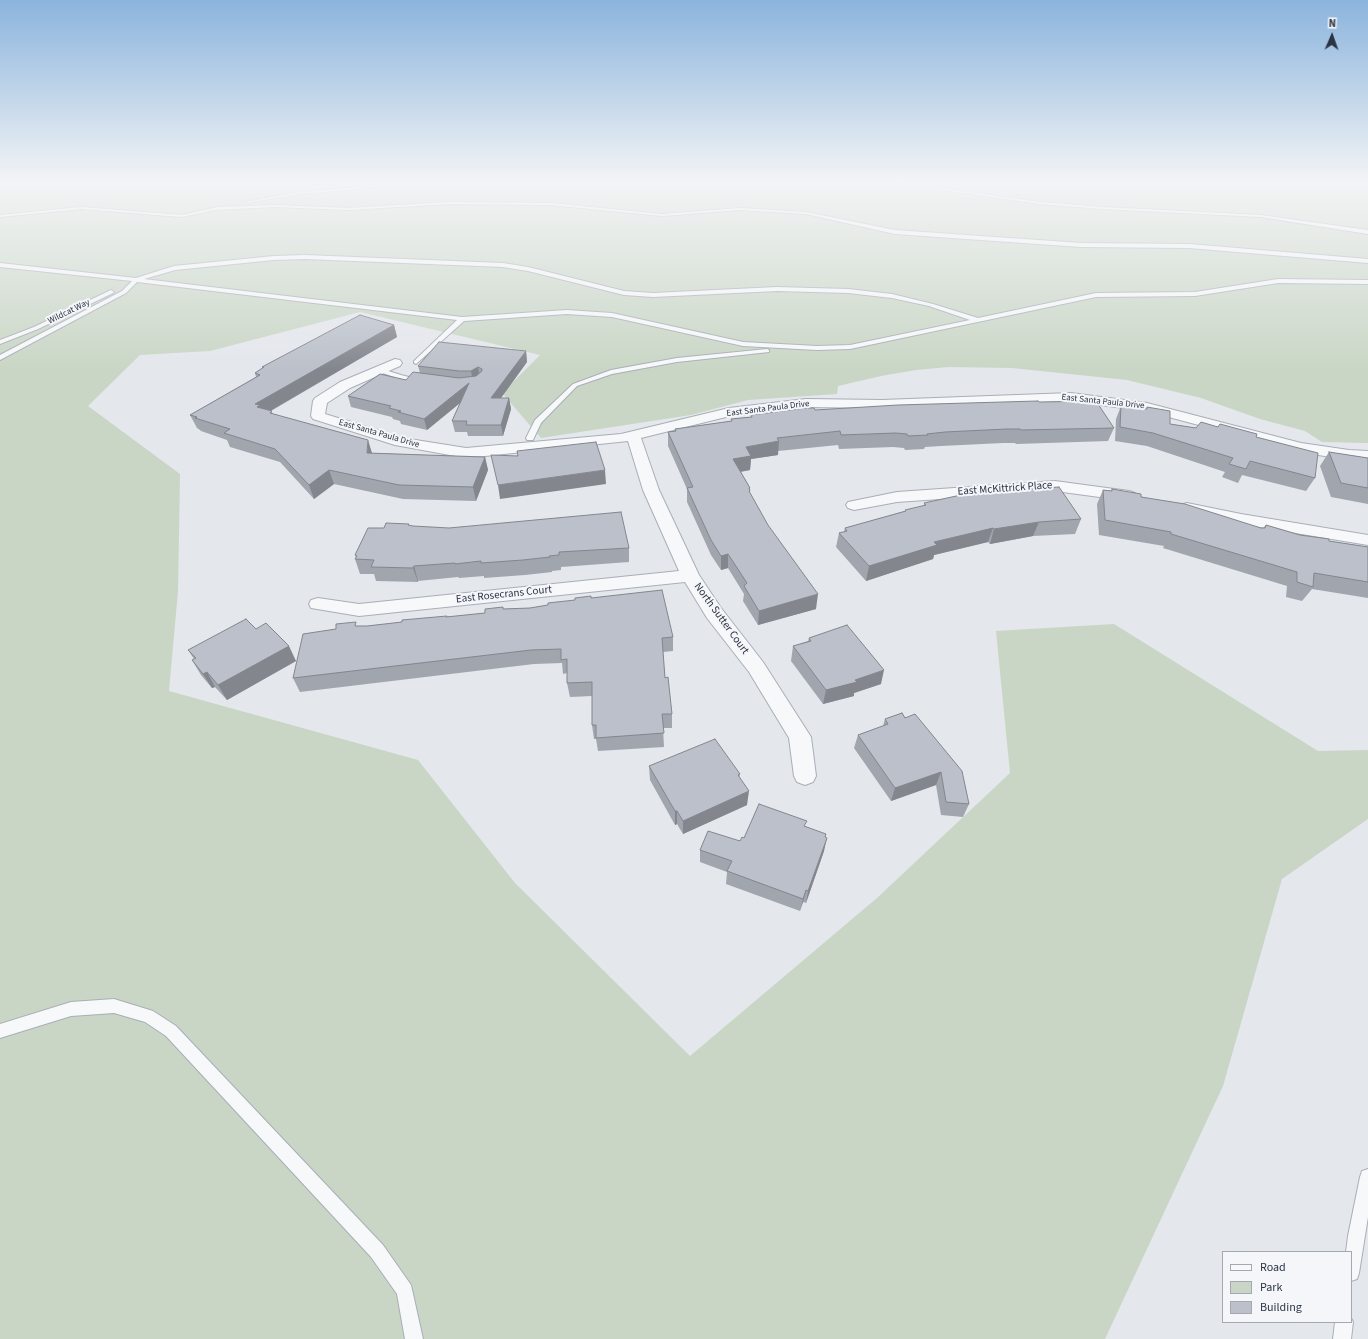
<!DOCTYPE html>
<style>
body{margin:0}
#map{position:relative;width:1368px;height:1339px;overflow:hidden;background:#e4e7ec;font-family:"Source Sans 3",sans-serif}
canvas{display:block}
.legend{position:absolute;left:1222px;top:1251px;width:130px;height:72px;box-sizing:border-box;background:#f4f6f9;border:1px solid #a4a8b1;margin:0;padding:5px 7px;list-style:none;font-size:12px;color:#2b3445}
.legend li{display:flex;align-items:center;gap:8px;height:20px}
.legend b{width:20px;border:1px solid #a4a8b1}
.north{position:absolute;left:1312px;top:16px;width:40px;height:40px;-webkit-text-stroke:3px #f4f6f9;paint-order:stroke;rotate:2deg;font-size:11px;font-weight:700;line-height:16px;text-align:center;color:#2b3445}
.north::after{content:'';display:block;margin:auto;width:14px;height:18px;background:#2b3445;clip-path:polygon(50% 0,100% 100%,50% 72%,0 100%)}
</style>
<div id="map">
<canvas width="1368" height="1339"></canvas>
<ul class="legend">
<li><b style="height:5px;background:#f7f8fa"></b>Road</li>
<li><b style="height:11px;background:#c9d6c5"></b>Park</li>
<li><b style="height:11px;background:#bbc0ca"></b>Building</li>
</ul>
<div class="north">N</div>
</div>
<script>
const ctx = document.querySelector('canvas').getContext('2d');
ctx.lineJoin = 'round';
function paint(path, color) { ctx.fillStyle = color; ctx.fill(path, 'evenodd'); }
const poly = rows => new Path2D(rows.map(r => 'M' + r).join(''));
function trace(path, color, width, dash) { ctx.strokeStyle = color; ctx.lineWidth = width; ctx.lineCap = dash ? 'butt' : 'round'; ctx.setLineDash(dash || []); ctx.stroke(path); }
function drawText(font, color, halo, rows, align = 'center') {
  ctx.font = font + ' "Source Sans 3",sans-serif'; ctx.lineWidth = 4; ctx.setLineDash([]); ctx.textBaseline = 'middle'; ctx.strokeStyle = halo; ctx.fillStyle = color; for (const [text, x, y, turn = 0] of rows) {
    ctx.save(); ctx.translate(x, y); ctx.rotate((+turn || 0) * Math.PI / 180); ctx.textAlign = isNaN(turn) ? turn : align; if (halo) ctx.strokeText(text, 0, 0); ctx.fillText(text, 0, 0); ctx.restore();
  }
}
paint(poly([
 [0,182,1368,182,1368,443,1322,442,1305,431,1260,419,1201,398,1127,380,1012,368,948,367,916,370,881,376,838,386,837,394,748,400,691,415,541,438,502,393,540,355,360,312,210,351,140,355,88,406,180,474,178,591,169,691,418,760,515,883,690,1056,877,898,1010,773,996,631,1114,624,1318,751,1368,750,1368,819,1282,879,1223,1086,1105,1339,0,1339]
]), '#c9d6c5');
const lane = poly([
 [389,182,400,182,361,189,299,194,247,203,245,202,299,192,361,187,389,182],
 [886,182,899,182,1040,202,1102,207,1261,215,1368,230,1368,234,1261,217,1102,209,1040,204,886,182],
 [449,202,550,203,662,214,740,208,806,212,895,230,1081,243,1189,244,1368,259,1368,263,1189,248,1081,247,895,234,806,214,740,210,662,216,550,205,449,204,348,210,275,207,214,210,182,217,81,209,0,217,0,215,81,207,182,215,218,207,275,205,348,208,449,202],
 [305,255,503,263,528,267,624,291,653,293,777,287,848,289,892,294,933,304,978,318,1096,293,1195,292,1278,279,1368,280,1368,284,1278,283,1195,296,1096,297,850,349,817,350,743,346,612,317,567,314,464,321,416,364,414,363,414,361,457,320,137,282,126,293,0,360,0,355,122,291,132,281,0,267,0,263,136,278,174,266,274,256,305,255],
 [305,259,503,267,528,271,624,295,653,297,777,291,848,293,892,298,929,306,970,320,850,345,817,346,743,342,612,313,567,310,462,317,144,279,175,270,274,260,305,259],
 [111,290,114,292,113,293,38,329,0,344,0,340,34,327,111,290],
 [767,349,769,350,769,352,677,362,612,374,577,386,541,423,533,440,527,440,526,438,535,420,573,384,611,370,677,358,767,349],
 [379,368,401,375,421,380,422,381,419,383,397,378,377,371,377,369,379,368],
 [114,999,153,1011,176,1026,383,1245,411,1285,423,1339,405,1339,397,1294,371,1257,166,1036,145,1022,114,1013,71,1016,0,1038,0,1024,71,1002,114,999],
 [1368,1169,1368,1217,1359,1273,1357,1279,1351,1281,1351,1252,1346,1252,1348,1236,1360,1177,1362,1171,1368,1169],
 [1351,1318,1353,1322,1351,1339,1333,1339,1335,1322,1351,1322,1351,1318]
]);
const street = poly([
 [395,359,400,360,402,363,400,366,350,388,327,403,325,414,403,438,466,448,621,434,729,408,806,399,882,400,1071,393,1147,403,1301,443,1349,450,1368,451,1368,461,1349,460,1300,452,1146,411,1071,401,882,408,806,407,730,416,641,438,659,490,699,575,721,608,763,662,811,737,816,776,813,782,805,785,797,782,794,776,789,738,749,672,707,618,685,582,359,616,311,608,309,604,311,600,318,598,359,604,679,571,643,490,628,441,466,458,395,445,313,419,311,416,313,401,315,398,340,382,395,359],
 [1055,481,1129,491,1135,493,1137,496,1135,499,1129,501,1055,491,897,502,854,510,848,508,846,505,848,502,897,492,1055,481],
 [1187,503,1241,514,1368,535,1368,545,1241,524,1181,511,1179,508,1181,505,1187,503]
]);
trace(lane, '#a9aeb7', 2);
trace(street, '#a9aeb7', 2);
paint(lane, '#f7f8fa');
paint(street, '#f7f8fa');
paint(poly([
 [394,325,397,337,271,411,273,414,372,453,485,457,488,470,476,501,403,499,334,484,314,499,280,462,230,447,227,440,201,431,200,430,197,428,190,415,256,377,255,373,263,368,262,367],
 [526,351,527,362,501,398,509,398,511,409,503,436,468,436,467,432,455,432,452,421,460,403,427,430,401,424,400,421,393,419,392,417,351,407,348,396,406,380,420,373,418,366],
 [1039,402,1114,428,1108,441,1016,444,1015,443,1003,443,941,446,925,447,924,449,905,450,904,448,893,447,839,449,838,445,778,451,778,455,751,459,750,470,741,472,750,488,750,494,816,609,758,625,743,601,744,594,728,568,721,570,711,555,687,502,687,489,668,446,668,432,675,431,675,429,731,421,731,419,751,417,751,415,815,410],
 [1121,406,1146,409,1147,407,1170,424,1196,428,1218,427,1256,437,1315,478,1306,491,1242,475,1238,483,1222,477,1225,472,1147,446,1115,441,1116,419],
 [1329,452,1368,458,1368,504,1331,497,1320,466],
 [1112,489,1261,528,1263,528,1266,525,1300,535,1329,541,1368,547,1368,598,1312,589,1302,601,1286,597,1287,586,1163,548,1164,546,1099,535,1097,504,1103,490,1111,491],
 [985,492,1081,519,1075,534,1033,536,990,544,988,542,934,555,933,559,866,581,836,547,839,533,844,532,845,528,905,511,905,510,924,506,924,503],
 [409,526,629,548,629,562,561,567,561,570,552,571,552,572,525,575,484,578,484,576,459,578,458,577,418,581,418,582,376,581,374,574,360,574,355,559,356,558,355,555,384,528],
 [591,598,673,637,673,651,663,652,665,678,672,714,672,728,663,728,664,747,598,751,596,739,594,739,592,725,592,696,570,697,567,683,567,673,563,674,562,663,534,664,300,692,293,678,336,629,357,626,367,626,402,622,447,616,447,617,485,613,503,607,503,609,530,608,548,605],
 [256,629,296,661,227,700,215,687,212,688,201,675,192,660,194,659,188,650],
 [809,638,881,684,854,693,854,696,823,704,791,661,793,646,808,641],
 [902,713,969,804,963,817,941,815,936,785,891,801,854,748,858,735,883,726,885,719],
 [649,766,740,774,739,778,747,805,683,834,677,824,675,825,650,780],
 [805,826,825,838,824,851,806,903,803,902,800,911,726,884,727,872,700,862,700,850,740,841,744,838]
]), '#a1a5ae');
paint(poly([
 [394,325,397,337,263,415,255,404],
 [526,351,527,362,493,409,491,398],
 [478,367,480,378,473,382,471,371],
 [469,383,471,394,427,430,424,419],
 [509,398,511,409,503,436,501,425],
 [368,440,372,453,372,467,367,453],
 [779,441,778,455,751,459,750,470,732,473,733,459,746,447],
 [485,457,488,470,476,501,473,487],
 [329,470,334,484,314,499,309,485],
 [605,470,606,484,500,499,498,485],
 [1039,522,1033,536,990,544,994,529],
 [993,528,988,542,934,555,933,559,866,581,869,566,934,542],
 [728,554,728,568,721,570,721,556],
 [414,566,418,581,418,582,413,568],
 [818,594,816,609,758,625,759,611],
 [289,646,296,661,227,700,218,685],
 [884,670,881,684,854,693,854,696,823,704,826,690],
 [207,672,215,687,212,688,203,674],
 [941,772,936,785,891,801,895,788],
 [749,791,747,805,683,834,683,821],
 [675,811,677,811,677,824,675,825],
 [827,838,824,851,806,903,808,891],
 [806,890,803,902,800,911,803,899]
]), '#83868d');
const building = poly([
 [360,315,394,325,255,404,260,405,257,407,272,411,270,413,368,440,367,453,485,457,473,487,399,485,329,470,309,485,275,449,224,433,230,429,195,418,197,417,190,415,260,375,255,373,264,367,262,367,360,315],
 [439,342,526,351,491,398,509,398,501,425,466,425,467,421,452,421,469,383,424,419,398,412,401,411,389,408,391,406,348,396,380,374,406,380,413,372,459,378,476,376,482,371,482,369,478,367,471,371,459,371,418,366,439,342],
 [1038,401,1039,402,1096,401,1114,428,1021,430,1020,429,1007,429,945,432,927,434,928,435,908,436,907,434,896,433,841,435,840,431,777,438,779,441,746,447,751,456,733,459,750,488,749,488,750,491,749,491,768,525,818,594,759,611,744,586,747,583,728,554,721,556,711,540,687,488,693,487,668,432,676,431,675,429,732,421,731,419,752,417,751,415,806,408,814,408,815,410,898,405,1038,401],
 [1121,406,1147,409,1147,407,1170,411,1170,424,1196,428,1201,422,1218,427,1220,424,1257,434,1256,437,1318,453,1315,478,1250,461,1246,469,1229,464,1233,458,1153,433,1120,427,1121,406],
 [596,442,605,470,498,485,491,455,518,456,517,451,596,442],
 [1329,452,1368,458,1368,488,1341,483,1329,452],
 [1059,487,1081,519,1039,522,994,529,993,528,934,542,937,545,869,566,839,533,847,531,845,528,906,511,905,510,926,505,924,503,984,490,985,492,1059,487],
 [1112,489,1141,494,1141,497,1185,504,1261,528,1265,528,1266,525,1300,535,1329,539,1329,541,1368,547,1368,582,1314,573,1313,587,1297,582,1297,572,1171,534,1171,532,1105,520,1103,490,1112,491,1112,489],
 [621,512,629,548,559,552,559,555,549,556,550,557,523,560,481,563,481,561,455,564,455,563,414,566,413,568,371,567,374,560,355,559,357,556,355,555,368,528,384,528,386,523,409,524,408,525,413,526,449,528,621,512],
 [662,590,673,637,662,638,665,678,668,677,672,714,662,714,664,733,596,738,596,725,592,725,592,682,567,683,567,659,561,660,561,649,531,650,293,678,303,634,336,629,336,624,356,622,355,626,367,626,402,622,402,620,447,616,446,617,485,613,485,609,503,607,503,609,530,608,548,605,548,603,575,600,575,598,591,596,591,598,662,590],
 [246,619,256,629,266,623,289,646,218,685,207,672,203,674,192,660,196,658,188,650,246,619],
 [847,625,884,670,855,680,857,682,826,690,793,646,811,641,809,638,847,625],
 [902,713,905,718,915,714,962,771,969,804,946,802,941,772,895,788,858,735,888,724,885,719,902,713],
 [715,739,740,774,738,775,749,791,683,821,677,811,675,811,649,766,715,739],
 [759,804,807,821,804,826,826,834,825,837,827,838,808,891,806,890,803,899,727,871,732,861,700,850,708,831,740,841,742,837,744,838,759,804]
]);
paint(building, '#bbc0ca');
trace(building, '#83868d', 1);
const sky = ctx.createLinearGradient(0, 0, 0, 370);
sky.addColorStop(0, '#8bb4dd');
sky.addColorStop(0.49, '#f3f4f6');
sky.addColorStop(1, '#f3f4f600');
ctx.fillStyle = sky;
ctx.fillRect(0, 0, 1368, 370);
drawText('9px', '#2b3445', '#f4f6f9', [
 ["Wildcat Way",69,312,-26],
 ["East Santa Paula Drive",1103,402,6],
 ["East Santa Paula Drive",768,409,-7],
 ["East Santa Paula Drive",379,434,16]
]);
drawText('11px', '#2b3445', '#f4f6f9', [
 ["East McKittrick Place",1005,489,-4],
 ["East Rosecrans Court",504,595,-6],
 ["North Sutter Court",721,619,54]
]);
</script>
